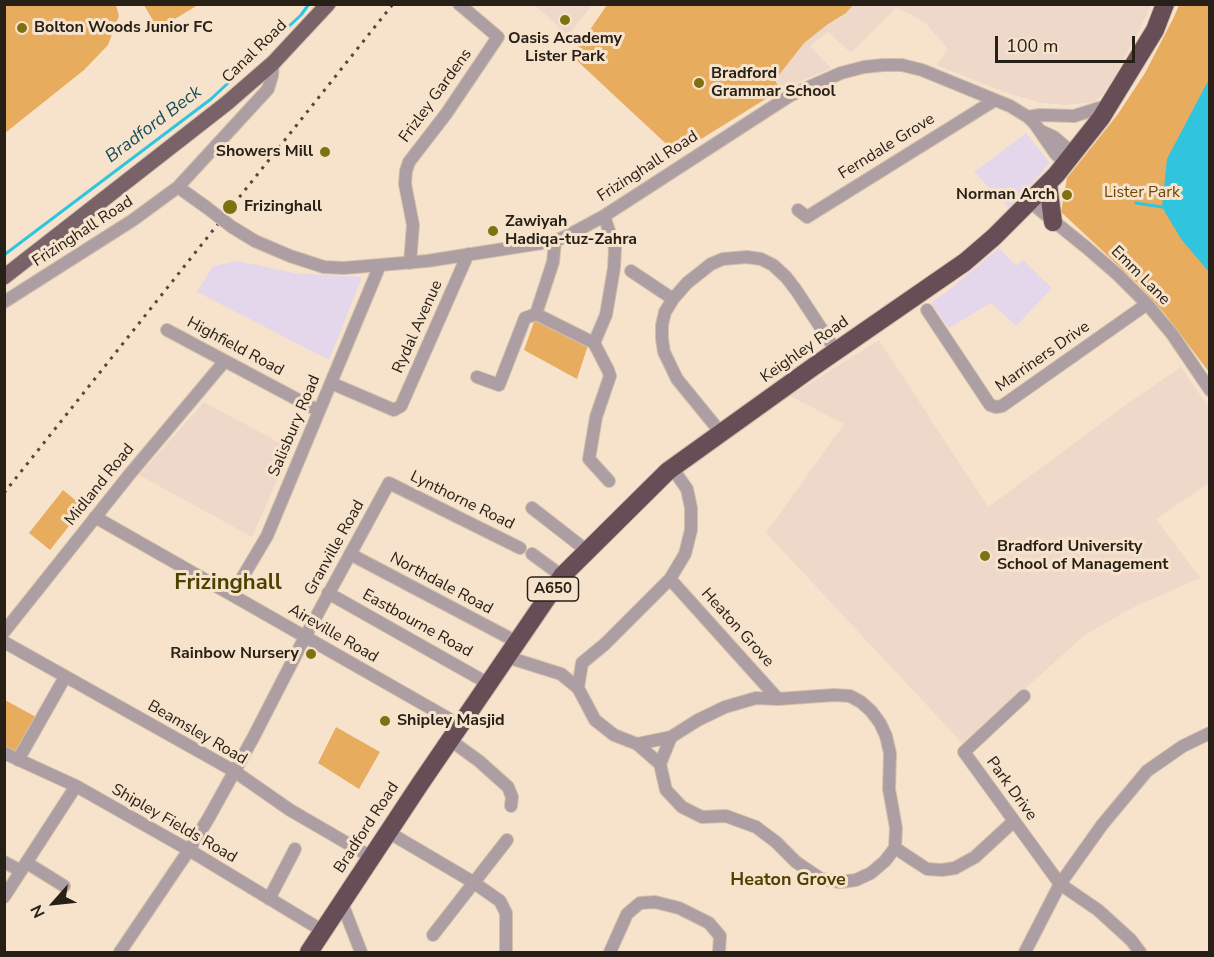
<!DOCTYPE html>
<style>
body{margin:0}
#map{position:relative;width:1214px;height:957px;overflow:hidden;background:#f7e3cc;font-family:"Nunito Sans",sans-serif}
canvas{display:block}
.frame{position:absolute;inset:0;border:6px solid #272017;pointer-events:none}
.north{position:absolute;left:24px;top:873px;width:60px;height:60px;-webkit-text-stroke:4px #f7e3cc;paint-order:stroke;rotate:243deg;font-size:16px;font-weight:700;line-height:24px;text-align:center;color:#272017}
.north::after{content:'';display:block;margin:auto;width:21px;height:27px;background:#272017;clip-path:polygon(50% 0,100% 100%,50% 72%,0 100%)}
.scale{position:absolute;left:995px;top:36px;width:140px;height:27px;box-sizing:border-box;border:3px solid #272017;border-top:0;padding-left:8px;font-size:18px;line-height:21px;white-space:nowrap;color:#272017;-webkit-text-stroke:4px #f7e3cc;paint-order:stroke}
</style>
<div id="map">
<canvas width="1214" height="957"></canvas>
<div class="frame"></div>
<div class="north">N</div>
<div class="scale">100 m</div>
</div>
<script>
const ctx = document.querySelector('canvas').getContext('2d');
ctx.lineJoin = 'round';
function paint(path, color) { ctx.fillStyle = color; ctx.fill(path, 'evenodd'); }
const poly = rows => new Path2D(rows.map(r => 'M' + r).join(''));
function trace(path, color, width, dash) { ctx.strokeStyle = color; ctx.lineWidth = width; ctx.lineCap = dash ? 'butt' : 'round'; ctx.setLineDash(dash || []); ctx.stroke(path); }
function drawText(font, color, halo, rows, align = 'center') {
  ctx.font = font + ' "Nunito Sans",sans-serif'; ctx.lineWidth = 6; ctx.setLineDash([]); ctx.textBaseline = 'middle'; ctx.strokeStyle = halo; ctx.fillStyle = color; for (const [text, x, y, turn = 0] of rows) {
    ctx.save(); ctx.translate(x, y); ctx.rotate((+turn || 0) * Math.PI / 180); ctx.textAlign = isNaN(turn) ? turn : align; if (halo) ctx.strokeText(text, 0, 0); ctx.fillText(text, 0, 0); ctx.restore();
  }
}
paint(poly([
 [1026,133,1050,163,1009,208,974,172],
 [999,248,1016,266,1023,260,1052,288,1016,326,991,303,949,328,931,303,950,289],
 [238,261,295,273,362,277,329,360,197,292,213,266]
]), '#e5d7eb');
paint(poly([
 [535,5,592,5,568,36],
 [607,5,1151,5,1139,31,1114,77,1103,94,1094,102,1067,105,1041,103,999,90,936,65,948,49,926,24,911,14,896,8,851,53,828,32,810,46,831,68,780,90,677,154,572,56],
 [879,340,988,507,1127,404,1181,367,1209,408,1209,483,1156,519,1200,578,1130,609,1085,635,963,744,766,533,844,424,790,396],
 [204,402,291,449,252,537,139,475]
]), '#edd8ca');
paint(poly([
 [4,5,116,5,119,16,108,45,84,70,5,133],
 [144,5,198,5,158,29],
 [607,5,607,4,853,5,846,13,828,24,804,43,775,80,780,90,677,154,572,56],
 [1179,5,1209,5,1209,372,1165,314,1137,283,1061,212,1067,178,1118,114,1145,73,1174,17],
 [535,319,588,345,577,379,524,350],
 [63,490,84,507,50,550,29,533],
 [5,700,36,717,16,753,5,746],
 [336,727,380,752,359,789,318,763]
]), '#e8ac5e');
paint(poly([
 [1209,79,1210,272,1209,272,1181,239,1162,207,1167,159]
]), '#31c4de');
trace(poly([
 [1136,203,1162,207],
 [4,255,211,99,301,15,309,4]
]), '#31c4de', 3);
const minor = poly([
 [1028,117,1040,115,1074,116,1109,105],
 [1041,131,1054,137,1074,154],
 [178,187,206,207],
 [1030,202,1087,248,1118,275,1147,304,1172,334,1210,390],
 [798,210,807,217,995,100],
 [232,227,255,241,290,256,324,267,344,268,427,261,555,241,569,235,604,216,791,95,841,73,864,67,883,65,902,65,922,70,1010,106,1028,117,1035,124,1055,153,1065,164],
 [410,263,413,225,405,184,406,171,409,162,446,114,498,37,459,4],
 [631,271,673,299],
 [4,302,133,220,178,187,268,89,272,76,273,63],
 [927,310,990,405,996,407,1002,406,1147,304],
 [536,314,594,343],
 [167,330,319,411],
 [594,343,608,370,610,376,596,417,589,459,609,481],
 [594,343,606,315,614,268,615,248,604,216],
 [477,377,499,385,525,318,536,314,553,262,555,241],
 [331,383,394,410,401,406,468,254],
 [721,433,677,379,664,352,662,339,662,325,665,312,673,299,687,283,711,264,723,259,747,257,761,259,773,265,786,277,796,290,836,351],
 [532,508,586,550],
 [95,517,460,725],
 [350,554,517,642],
 [532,554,562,576],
 [670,579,778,699],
 [328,593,489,684],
 [232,595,267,536,380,265],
 [4,632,129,475,224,362],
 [4,642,234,771,290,810,371,857],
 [507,657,561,674,578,688,595,720,614,735,637,744,660,764],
 [578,688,582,663,605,644,670,579,685,554,691,530,691,508,687,489,672,468],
 [1024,696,964,752,1060,884,1098,910,1131,940,1140,952],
 [450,740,479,761,508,787,512,797,511,806],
 [637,744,671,737],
 [4,753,76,786,189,850,323,931],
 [18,760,65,677],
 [388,832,473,882,500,901,506,913,506,952],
 [895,848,896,828,889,789,890,753,886,736,880,723,871,711,861,702,850,696,834,695,778,699,756,698,725,707,698,720,671,737,660,764,666,790,682,807,702,817,726,816,756,827,776,842,796,862,821,879,840,882,856,880,871,873,885,861,895,848,927,869,942,870,955,868,975,857,1014,821],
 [4,862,21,871],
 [27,863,64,886],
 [4,897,76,786],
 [269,899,295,849],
 [342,903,361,952],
 [433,935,507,840],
 [120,952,189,850,208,819,253,738,305,637,389,483,520,548],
 [610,952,627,914,640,903,655,902,679,908,709,923,720,936,719,952],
 [1025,952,1060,884,1102,825,1147,771,1183,746,1210,733]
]);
const major = poly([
 [4,277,227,103,273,63,328,4]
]);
const highway = poly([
 [1048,184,1053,222],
 [309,952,420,784,562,576,668,471,813,367,965,262,994,237,1056,175,1101,118,1155,30,1165,4]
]);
trace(minor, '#d2c0ab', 14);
trace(major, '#d2c0ab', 17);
trace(highway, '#d2c0ab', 20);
trace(minor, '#ac9ea2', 12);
trace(major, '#7a6269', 15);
trace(highway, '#674d55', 18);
trace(poly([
 [4,493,393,4]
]), '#52483c', 3, [3, 6]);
const minorBridge = poly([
 [206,207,232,227]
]);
trace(minorBridge, '#d2c0ab', 14, []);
trace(minorBridge, '#ac9ea2', 12);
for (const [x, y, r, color] of [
 [565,20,6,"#7e7112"],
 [22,28,6,"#7e7112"],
 [699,83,6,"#7e7112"],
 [325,152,6,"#7e7112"],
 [1067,195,6,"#7e7112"],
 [230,207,8,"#7e7112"],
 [493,231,6,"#7e7112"],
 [985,556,6,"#7e7112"],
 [311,654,6,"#7e7112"],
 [385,721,6,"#7e7112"]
]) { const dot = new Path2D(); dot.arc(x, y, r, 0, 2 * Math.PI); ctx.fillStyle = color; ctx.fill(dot); trace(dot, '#f7e3cc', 2); }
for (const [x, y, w] of [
 [553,589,51]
]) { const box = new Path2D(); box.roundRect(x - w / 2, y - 12, w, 24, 4.5); ctx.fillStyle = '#f7e3cc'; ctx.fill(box); trace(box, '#272017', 1.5); }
drawText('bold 15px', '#272017', null, [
 ["A650",553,589]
]);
drawText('bold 16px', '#272017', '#f7e3cc', [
 ["Bolton Woods Junior FC",34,28],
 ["Oasis Academy",565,39,"center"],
 ["Lister Park",565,57,"center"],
 ["Bradford",711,74],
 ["Grammar School",711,92],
 ["Showers Mill",313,152,"right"],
 ["Norman Arch",1055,195,"right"],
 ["Frizinghall",244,207],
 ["Zawiyah",505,222],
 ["Hadiqa-tuz-Zahra",505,240],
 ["Bradford University",997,547],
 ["School of Management",997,565],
 ["Rainbow Nursery",299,654,"right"],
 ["Shipley Masjid",397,721]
], 'left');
drawText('16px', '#272017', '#f7e3cc', [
 ["Canal Road",255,52,-44],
 ["Frizley Gardens",436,96,-54],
 ["Ferndale Grove",887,147,-32],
 ["Frizinghall Road",648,167,-33],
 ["Frizinghall Road",83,232,-33],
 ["Emm Lane",1140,276,45],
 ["Rydal Avenue",418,327,-66],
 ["Highfield Road",235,347,28],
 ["Keighley Road",805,350,-35],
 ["Marriners Drive",1043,357,-35],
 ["Salisbury Road",295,426,-67],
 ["Midland Road",100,485,-51],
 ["Lynthorne Road",462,501,26],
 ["Granville Road",335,548,-61],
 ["Northdale Road",441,584,28],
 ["Eastbourne Road",417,624,29],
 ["Heaton Grove",737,628,48],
 ["Aireville Road",333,634,30],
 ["Beamsley Road",197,733,30],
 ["Park Drive",1011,789,54],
 ["Shipley Fields Road",174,824,30],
 ["Bradford Road",367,828,-57]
]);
drawText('16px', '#6f4603', '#f7e3cc', [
 ["Lister Park",1142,193]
]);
drawText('italic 18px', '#124e59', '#f7e3cc', [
 ["Bradford Beck",154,125,-37]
]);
drawText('bold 18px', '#4b4200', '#f7e3cc', [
 ["Heaton Grove",788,881]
]);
drawText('bold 22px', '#4b4200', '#f7e3cc', [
 ["Frizinghall",228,584]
]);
</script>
